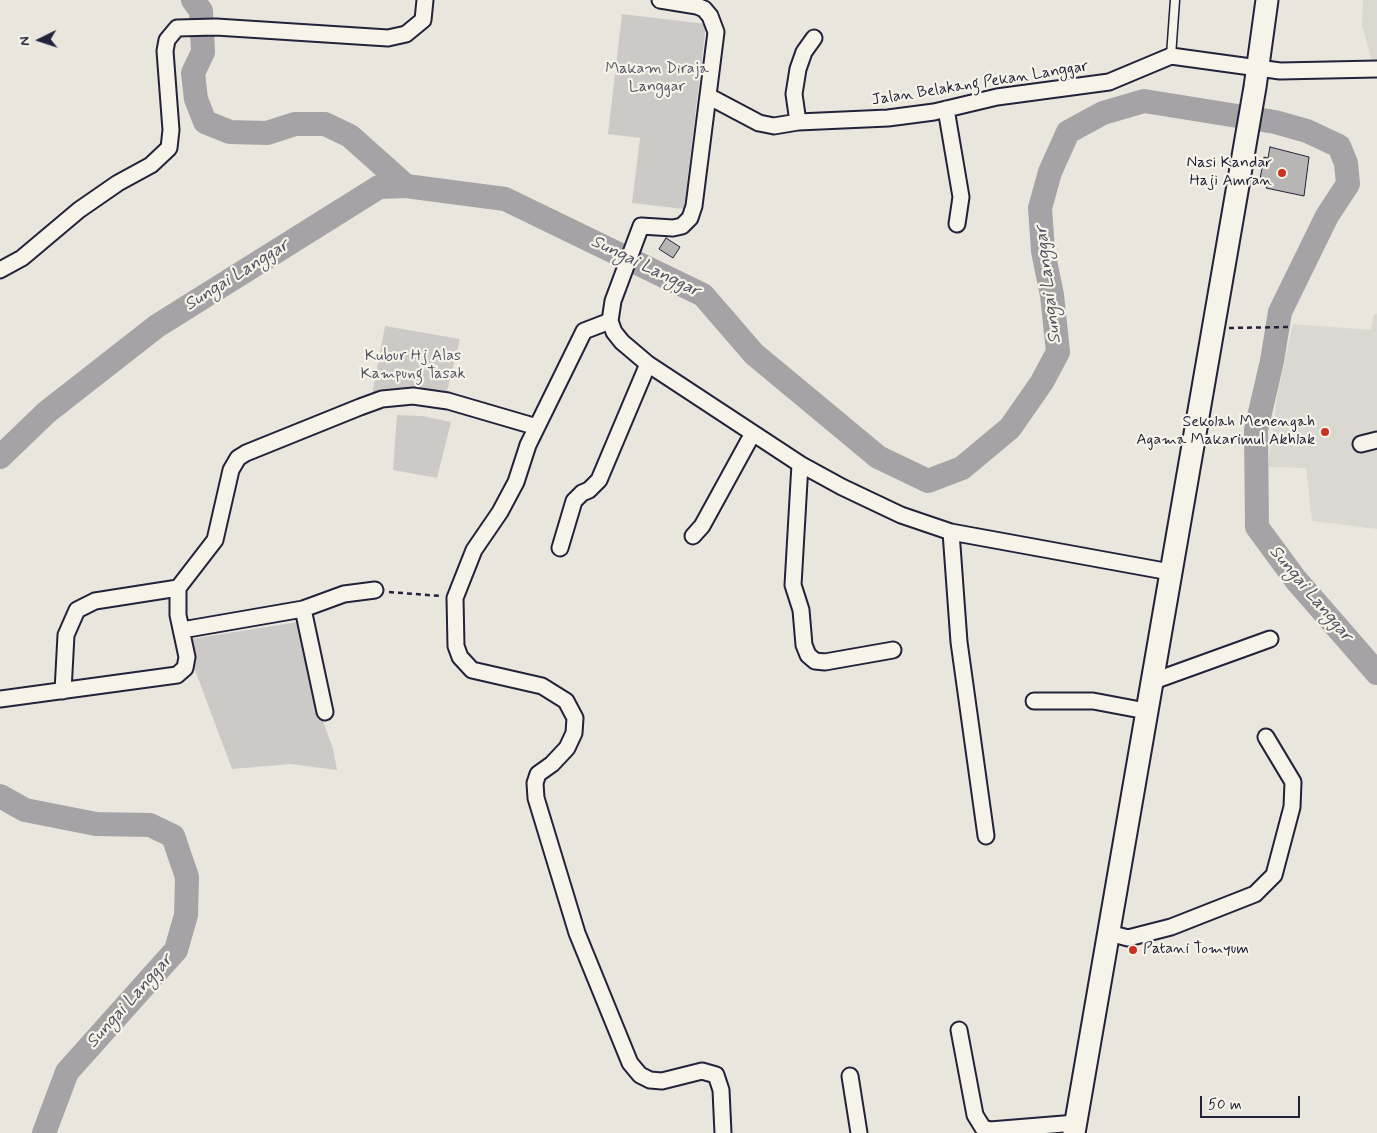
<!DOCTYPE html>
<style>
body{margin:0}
#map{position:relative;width:1377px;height:1133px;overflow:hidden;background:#eae6de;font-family:Mynerve,sans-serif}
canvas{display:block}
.north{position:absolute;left:15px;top:15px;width:50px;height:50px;-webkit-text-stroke:4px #f7f3e8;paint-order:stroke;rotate:266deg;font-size:14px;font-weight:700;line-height:20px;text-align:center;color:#22223b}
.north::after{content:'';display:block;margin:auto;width:18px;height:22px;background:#22223b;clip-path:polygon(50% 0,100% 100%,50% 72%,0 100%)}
.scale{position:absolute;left:1200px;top:1096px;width:100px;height:22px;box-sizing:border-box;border:2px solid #22223b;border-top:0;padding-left:6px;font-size:15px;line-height:18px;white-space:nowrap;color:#22223b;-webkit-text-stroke:4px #f7f3e8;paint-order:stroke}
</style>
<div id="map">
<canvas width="1377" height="1133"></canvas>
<div class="north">N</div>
<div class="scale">50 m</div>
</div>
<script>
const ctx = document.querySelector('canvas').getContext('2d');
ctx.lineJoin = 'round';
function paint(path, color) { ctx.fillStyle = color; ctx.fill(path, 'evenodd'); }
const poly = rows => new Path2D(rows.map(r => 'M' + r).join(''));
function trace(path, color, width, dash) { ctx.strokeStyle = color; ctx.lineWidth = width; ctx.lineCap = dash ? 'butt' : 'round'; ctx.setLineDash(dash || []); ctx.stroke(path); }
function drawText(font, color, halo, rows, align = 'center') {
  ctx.font = font + ' Mynerve,sans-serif'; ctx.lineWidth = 4.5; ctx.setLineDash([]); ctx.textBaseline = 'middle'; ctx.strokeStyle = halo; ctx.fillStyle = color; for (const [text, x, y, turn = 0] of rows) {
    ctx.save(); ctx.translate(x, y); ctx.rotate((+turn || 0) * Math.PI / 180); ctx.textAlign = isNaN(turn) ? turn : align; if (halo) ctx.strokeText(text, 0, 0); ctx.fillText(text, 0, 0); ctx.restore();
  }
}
paint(poly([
 [1363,0,1377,0,1377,64,1373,64,1362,26],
 [1374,314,1377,314,1377,529,1312,521,1306,468,1268,467,1277,397,1293,324,1371,330]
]), '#dbd8d2');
paint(poly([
 [622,14,706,24,684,209,632,203,640,138,608,134],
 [385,326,460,339,444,403,371,400],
 [397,415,422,416,451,422,437,478,393,470],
 [304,621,317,704,333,749,337,770,291,764,232,769,195,670,189,646,191,639]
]), '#cdc9c6');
trace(poly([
 [193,0,201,11,203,52,193,73,196,99,205,122,230,132,267,133,295,124,325,124,350,136,406,186],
 [0,457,47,412,157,326,379,187,406,186,505,199,703,295,754,354,878,457,928,481,962,468,1010,428,1042,382,1058,352,1052,295,1043,251,1040,208,1050,172,1068,132,1103,113,1144,101,1275,122,1307,131,1339,146,1346,163,1348,184,1327,216,1280,312,1272,361,1256,430,1257,527,1296,580,1377,673],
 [0,796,25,810,96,824,150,825,173,836,187,877,186,915,176,950,67,1072,44,1133]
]), '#a6a3a6', 24);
const building = poly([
 [1270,147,1309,157,1304,196,1266,188,1268,180,1260,179,1264,157,1268,158,1270,147],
 [666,238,680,247,673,258,659,249,666,238]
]);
paint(building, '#b8b6b5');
trace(building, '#22223b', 1);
const lane = poly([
 [1171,56,1175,0]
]);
const street = poly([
 [660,0,697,6,704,9,710,16,716,32,694,206,690,218,682,226,673,228,641,226,613,301,610,321,614,332,622,342,648,364,800,464,842,487,901,515,951,532,1170,572],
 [708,96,759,123,774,126,798,122,888,118,934,112,997,97,1109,82,1171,56,1280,71,1377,69],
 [946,109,961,197,957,224],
 [798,122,794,94,798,69,804,52,814,38],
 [0,270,22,258,79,210,118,183,151,165,169,148,171,130,165,51,167,40,177,28,216,27,388,38,406,34,423,20,425,0],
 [610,321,584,331,528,445,516,482,500,512,474,550,455,598,456,646,460,657,472,670,542,686,566,701,575,718,574,733,567,748,552,764,538,774,535,783,536,798,577,933,630,1063,640,1075,650,1080,662,1081,702,1071,716,1075,721,1090,723,1133],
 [1361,444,1377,440],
 [800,464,793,585,801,610,804,645,808,655,815,661,825,662,893,650],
 [951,532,959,642,986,836],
 [693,536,702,526,753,433],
 [560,548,574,501,582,493,589,490,599,480,648,364],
 [303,609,325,712],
 [182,630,303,609,344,594,375,590],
 [1151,682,1270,639],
 [63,691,66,635,77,610,95,601,178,588],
 [0,699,177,675,185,668,187,657,178,615,178,588,215,540,231,470,238,458,246,453,360,407,382,399,413,396,448,401,537,427],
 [1034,701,1093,701,1146,711],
 [1109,933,1128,938,1171,927,1255,894,1274,875,1292,807,1293,782,1266,737],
 [959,1030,975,1115,983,1128,990,1130,1076,1123],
 [850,1076,859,1133]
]);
const secondary = poly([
 [1074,1133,1255,87,1267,0]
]);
trace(lane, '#22223b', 11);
trace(street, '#22223b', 19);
trace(secondary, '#22223b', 25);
trace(poly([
 [1229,328,1290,327],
 [389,592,441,596]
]), '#22223b', 2.5, [5, 4]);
trace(lane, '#f7f3e8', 8);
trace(street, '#f7f3e8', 15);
trace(secondary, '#f7f3e8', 21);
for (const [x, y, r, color] of [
 [1282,173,5,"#c8321e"],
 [1325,432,5,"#c8321e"],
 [1133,950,5,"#c8321e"]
]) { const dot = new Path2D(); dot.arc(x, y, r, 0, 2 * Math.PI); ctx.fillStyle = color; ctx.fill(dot); trace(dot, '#f7f3e8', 2); }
drawText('16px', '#555465', '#f7f3e8', [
 ["Makam Diraja",657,70],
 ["Langgar",657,88],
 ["Kubur Hj Alas",413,357],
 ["Kampung Tasak",413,375]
]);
drawText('16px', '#22223b', '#f7f3e8', [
 ["Jalan Belakang Pekan Langgar",980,84,-9]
]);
drawText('16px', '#22223b', '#f7f3e8', [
 ["Nasi Kandar",1272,164],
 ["Haji Amran",1272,182],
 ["Sekolah Menengah",1315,423],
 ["Agama Makarimul Akhlak",1315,441],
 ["Patani Tomyum",1143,950,"left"]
], 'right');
drawText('italic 18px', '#504f60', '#f7f3e8', [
 ["Sungai Langgar",645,267,26],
 ["Sungai Langgar",237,276,-32],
 ["Sungai Langgar",1049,285,-97],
 ["Sungai Langgar",1310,594,50],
 ["Sungai Langgar",130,1002,-48]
]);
</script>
